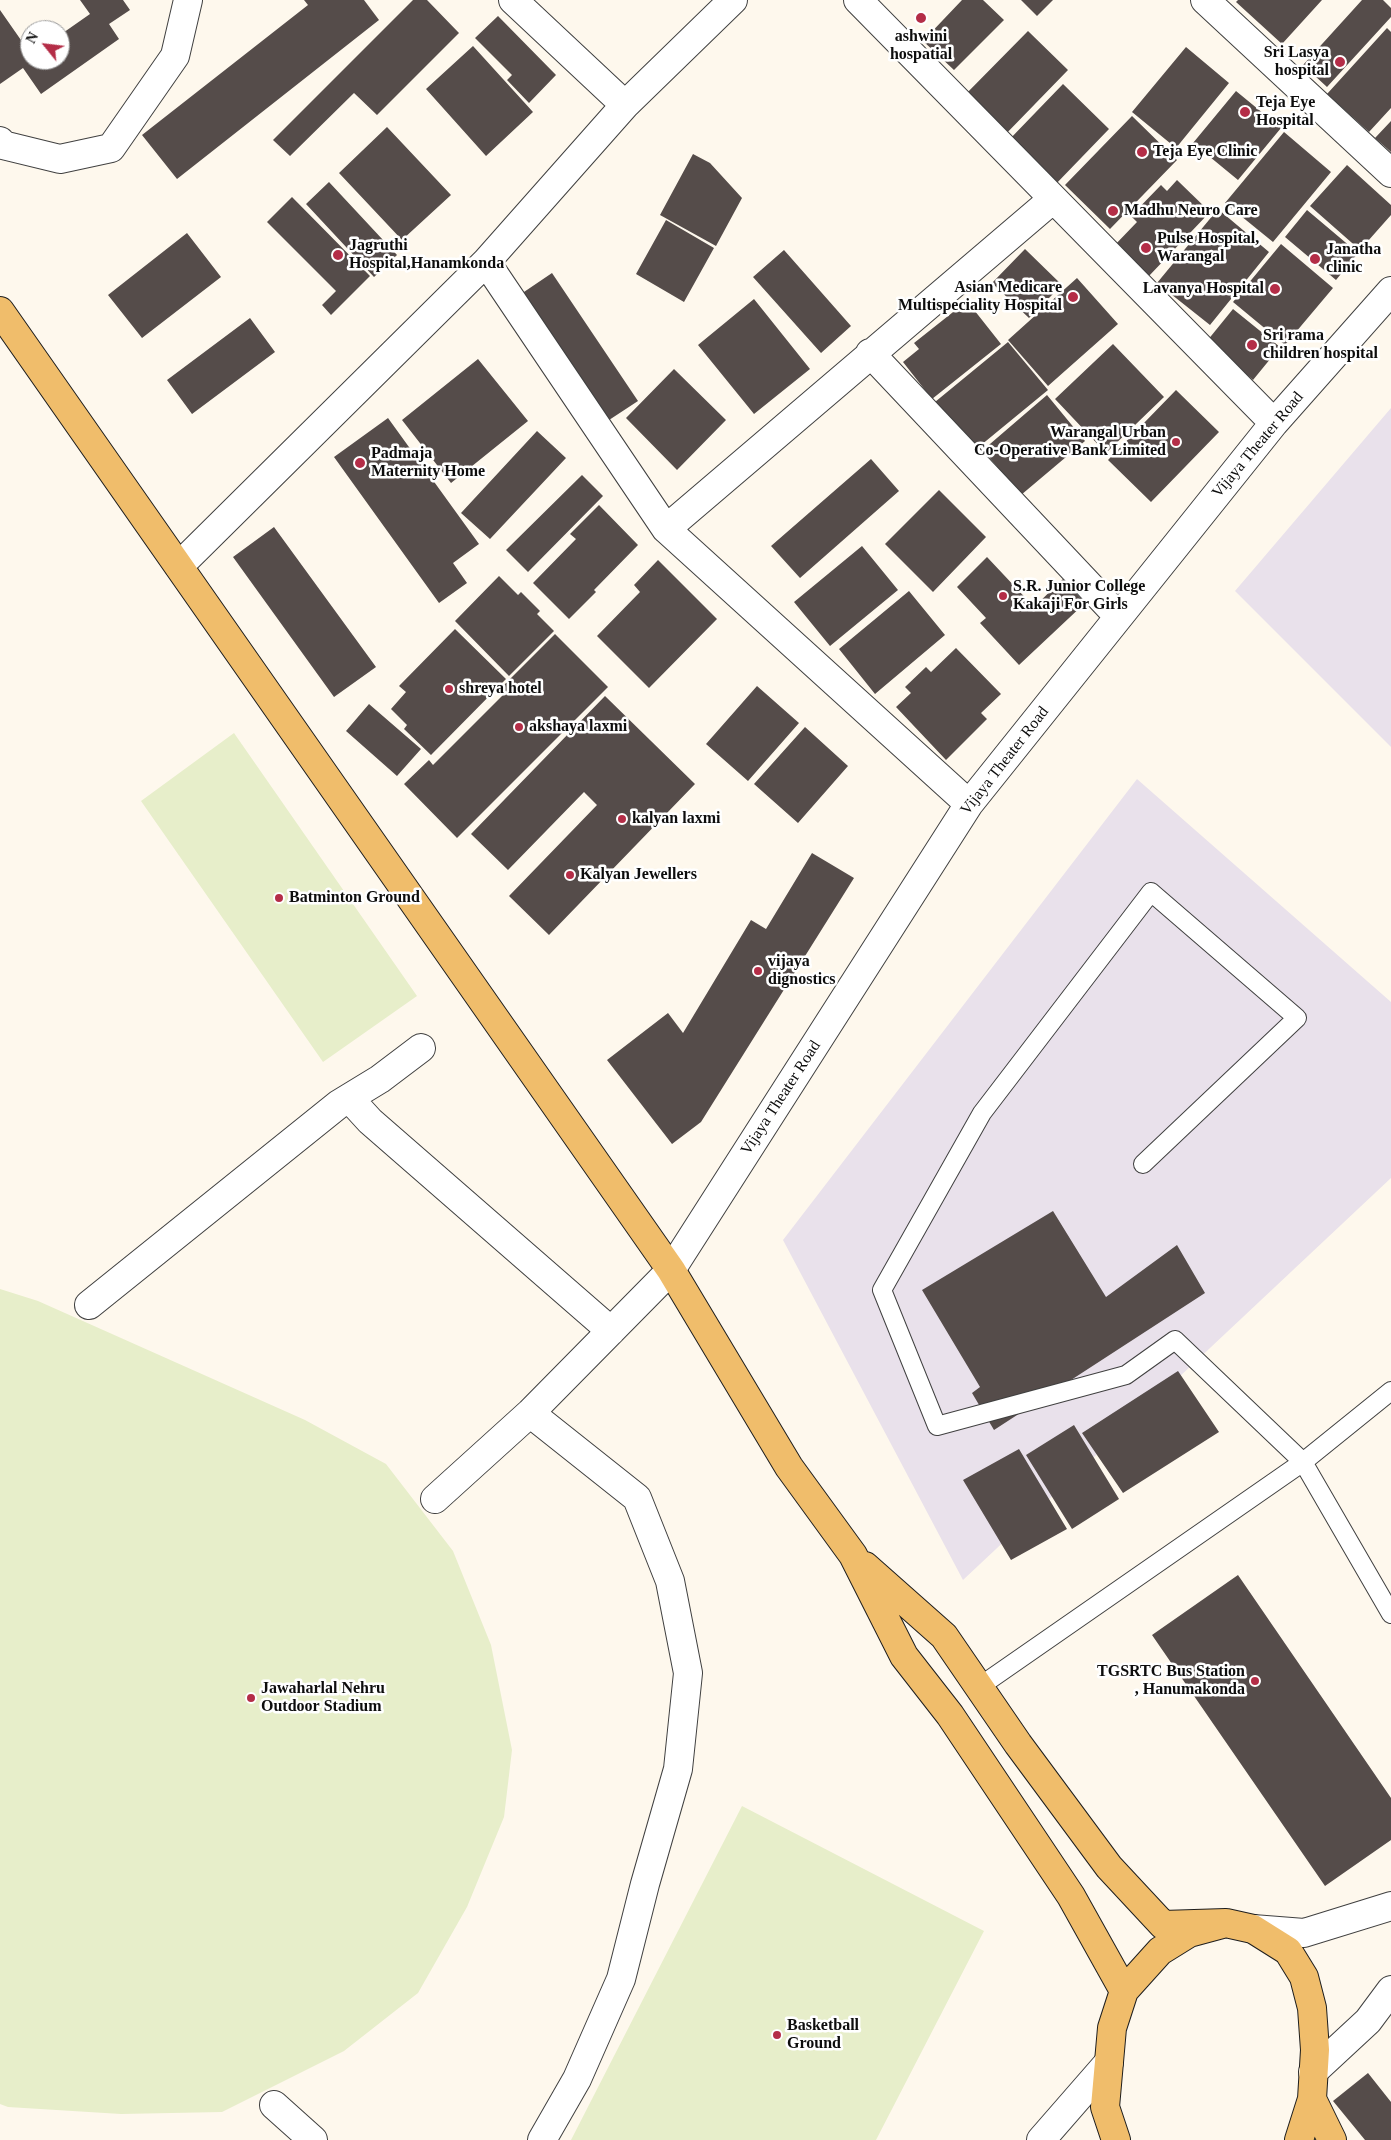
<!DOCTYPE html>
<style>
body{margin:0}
#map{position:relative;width:1391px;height:2140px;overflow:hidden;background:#fef8ed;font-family:Georgia,serif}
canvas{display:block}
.north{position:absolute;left:20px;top:20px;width:50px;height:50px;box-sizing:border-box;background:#fff;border:1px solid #9e9e9e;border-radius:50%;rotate:299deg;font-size:14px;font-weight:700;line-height:20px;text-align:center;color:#0d0d0d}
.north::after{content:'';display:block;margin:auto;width:18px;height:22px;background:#b42d47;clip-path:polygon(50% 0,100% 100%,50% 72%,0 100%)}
</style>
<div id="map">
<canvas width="1391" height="2140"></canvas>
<div class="north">N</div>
</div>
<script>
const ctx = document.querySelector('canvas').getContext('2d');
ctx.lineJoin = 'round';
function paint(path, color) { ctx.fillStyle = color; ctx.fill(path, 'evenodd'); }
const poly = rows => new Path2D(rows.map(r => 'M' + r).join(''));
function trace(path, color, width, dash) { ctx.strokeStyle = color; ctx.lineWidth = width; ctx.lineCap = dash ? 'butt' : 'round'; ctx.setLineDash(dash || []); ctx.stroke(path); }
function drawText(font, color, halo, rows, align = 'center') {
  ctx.font = font + ' Georgia,serif'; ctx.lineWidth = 5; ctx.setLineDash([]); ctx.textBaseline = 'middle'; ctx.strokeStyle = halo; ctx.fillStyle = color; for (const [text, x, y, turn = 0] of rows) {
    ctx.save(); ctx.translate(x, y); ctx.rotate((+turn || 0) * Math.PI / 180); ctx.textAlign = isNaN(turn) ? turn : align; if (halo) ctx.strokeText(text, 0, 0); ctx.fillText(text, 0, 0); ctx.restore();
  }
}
paint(poly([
 [1391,408,1391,747,1235,591],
 [1137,779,1391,1002,1391,1178,963,1580,783,1240]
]), '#e9e1eb');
paint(poly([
 [234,733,417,996,323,1062,141,801],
 [0,1289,38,1301,305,1420,386,1464,453,1551,491,1645,512,1750,504,1817,467,1907,418,1993,344,2051,222,2112,121,2114,8,2107,0,2104],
 [742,1806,984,1931,876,2140,571,2140]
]), '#e7eeca');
paint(poly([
 [80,0,123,0,130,10,109,24,119,39,41,94,23,68,0,84,0,10,30,53,30,60,60,60,60,35,90,14],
 [304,0,364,0,379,20,177,179,142,135,308,5],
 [413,0,427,0,459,33,377,115,354,93,290,156,273,140],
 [962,0,983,0,1004,20,954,70,923,41],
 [1021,0,1053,0,1037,16],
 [1238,0,1322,0,1282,44,1236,2],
 [1362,0,1383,0,1391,8,1391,17,1327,87,1303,65],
 [498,16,556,75,529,103,507,80,512,75,475,38],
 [1387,28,1391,32,1391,108,1369,132,1327,94],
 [1028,31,1068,70,1001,139,960,100],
 [473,46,533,112,486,156,426,89],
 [1186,47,1229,83,1176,148,1132,112],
 [1063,84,1109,129,1053,187,1007,142],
 [1236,91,1281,128,1238,180,1193,143],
 [1132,116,1177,160,1110,229,1065,185],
 [1391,121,1391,152,1375,138],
 [387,127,451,195,402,240,339,173],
 [1284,132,1331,172,1273,242,1225,203],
 [693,154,710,163,742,198,716,246,660,215],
 [1347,165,1391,205,1391,215,1360,250,1310,206],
 [1177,180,1210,212,1148,277,1112,248,1137,222,1131,216,1161,185,1167,191],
 [329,182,397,255,374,277,306,204],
 [292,197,370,276,331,315,322,305,336,291,267,222],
 [1218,209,1269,252,1210,325,1157,283],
 [1307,210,1358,253,1336,280,1285,237],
 [666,220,714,248,684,302,636,274],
 [187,233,221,277,142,338,108,295],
 [1281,244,1333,288,1285,345,1233,302],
 [1025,249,1062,285,1029,318,992,283],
 [784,250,851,326,821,353,753,277],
 [552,273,638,401,606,422,521,294],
 [1077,278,1118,324,1048,386,1008,340],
 [754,299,810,369,754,414,698,345],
 [967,301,1001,344,932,399,903,362,919,349,914,343],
 [1233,309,1280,347,1253,380,1207,341],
 [250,318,275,352,192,414,167,380],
 [1008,342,1048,390,975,450,935,402],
 [1113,344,1164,397,1106,453,1055,399],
 [478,359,528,421,451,483,402,420],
 [674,369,726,420,677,470,626,418],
 [1176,390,1219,432,1151,502,1108,460],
 [1047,395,1085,441,1021,495,983,450],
 [388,418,479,544,453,563,467,583,439,603,334,457],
 [537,431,566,458,490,539,461,513],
 [871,459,899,491,800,578,771,546],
 [582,475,603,496,528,572,506,550],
 [939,490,986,537,933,592,885,544],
 [599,505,638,545,594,590,596,592,569,619,533,583,576,539,570,534],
 [274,527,376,667,334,697,233,557],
 [862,546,898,590,830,646,794,602],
 [987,557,1034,607,1063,579,1085,603,1019,665,980,623,986,618,957,587],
 [658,560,717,619,649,688,597,636,640,592,634,585],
 [499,576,518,595,521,592,540,611,537,614,554,631,509,676,455,621],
 [909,591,945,635,875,694,839,649],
 [455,629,506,679,431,755,404,729,407,725,391,709,406,692,399,686],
 [555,634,608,687,457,838,404,784,429,760,433,765,503,695,499,690],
 [956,648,1001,694,981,713,987,719,946,760,896,707,911,693,905,687,926,667,931,672],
 [757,686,799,723,748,781,706,744],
 [605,696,695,784,549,935,509,896,597,805,584,792,508,870,471,834],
 [369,704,421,749,397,776,346,731],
 [805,727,848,766,798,823,754,784],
 [812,853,854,878,701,1122,672,1144,607,1060,668,1013,683,1033,751,920,766,929],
 [1053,1211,1106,1297,1177,1245,1205,1293,994,1430,972,1393,980,1387,922,1290],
 [1178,1371,1219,1432,1123,1493,1082,1433],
 [1074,1425,1119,1499,1072,1529,1026,1455],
 [1019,1449,1067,1529,1011,1560,963,1480],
 [1238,1575,1391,1798,1391,1840,1325,1886,1152,1635],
 [1368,2073,1391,2102,1391,2140,1365,2140,1333,2101]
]), '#554c4a');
const service = poly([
 [1391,1391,1303,1462,1391,1614],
 [979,1687,1303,1462,1175,1340,1126,1375,937,1426,882,1290,982,1113,1151,892,1297,1018,1143,1164]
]);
const minor = poly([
 [513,0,625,105],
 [858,0,1274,423],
 [1205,0,1391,173],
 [0,141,3,145,60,159,111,148,175,56,188,0],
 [486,262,666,529,969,804],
 [870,353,1118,616],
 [666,529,1053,199],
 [179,566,486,262,625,105,733,0],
 [349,1098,370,1121,611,1331],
 [89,1305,339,1104,380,1079,421,1048],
 [530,1413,637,1498,670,1581,688,1673,678,1769,645,1884,621,1979,577,2079,542,2140],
 [435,1499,530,1413,671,1270,969,804,1274,423,1391,291],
 [274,2105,313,2140]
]);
const tertiary = poly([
 [1253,1929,1304,1933,1391,1906],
 [1313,2072,1368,2021,1391,1990],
 [1041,2140,1109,2062]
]);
const primary = poly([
 [0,311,671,1270,789,1467,853,1555,904,1656,950,1715,1071,1896,1124,1991],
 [865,1566,944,1636,1018,1744,1109,1867,1163,1925,1226,1923],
 [1312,2099,1332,2140],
 [1116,2140,1105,2107,1112,2028,1124,1991,1160,1951,1189,1933,1226,1923,1253,1929,1288,1951,1304,1977,1312,2008,1315,2050,1312,2099,1299,2140]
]);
trace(service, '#404040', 20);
trace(minor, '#404040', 30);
trace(tertiary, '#404040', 30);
trace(primary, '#1e1e1e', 30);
trace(service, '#fff', 18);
trace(minor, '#fff', 28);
trace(tertiary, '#fff', 28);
trace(primary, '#f0bd6b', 28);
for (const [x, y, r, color] of [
 [921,18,6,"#b42d47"],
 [1340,62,6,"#b42d47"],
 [1245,112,6,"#b42d47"],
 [1142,152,6,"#b42d47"],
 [1113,211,6,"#b42d47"],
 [1146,248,6,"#b42d47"],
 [338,255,6,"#b42d47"],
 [1315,259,6,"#b42d47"],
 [1275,289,6,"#b42d47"],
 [1073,297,6,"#b42d47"],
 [1252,345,6,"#b42d47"],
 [1176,442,5,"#b42d47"],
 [360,463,6,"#b42d47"],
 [1003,596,5,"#b42d47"],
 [449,689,5,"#b42d47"],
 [519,727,5,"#b42d47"],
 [622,819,5,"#b42d47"],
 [570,875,5,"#b42d47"],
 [279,898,5,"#b42d47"],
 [758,971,5,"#b42d47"],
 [1255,1681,5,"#b42d47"],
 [251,1698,5,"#b42d47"],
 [777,2035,5,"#b42d47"]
]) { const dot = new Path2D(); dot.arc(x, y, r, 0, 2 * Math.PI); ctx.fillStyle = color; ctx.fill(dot); trace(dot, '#fff', 2); }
drawText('bold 16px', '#0d0d0d', '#fff', [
 ["ashwini",921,37,"center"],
 ["hospatial",921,55,"center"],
 ["Sri Lasya",1329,53,"right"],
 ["hospital",1329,71,"right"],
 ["Teja Eye",1256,103],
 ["Hospital",1256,121],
 ["Teja Eye Clinic",1153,152],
 ["Madhu Neuro Care",1124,211],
 ["Pulse Hospital,",1157,239],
 ["Warangal",1157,257],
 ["Jagruthi",349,246],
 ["Hospital,Hanamkonda",349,264],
 ["Janatha",1326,250],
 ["clinic",1326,268],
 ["Asian Medicare",1062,288,"right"],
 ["Multispeciality Hospital",1062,306,"right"],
 ["Lavanya Hospital",1264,289,"right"],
 ["Sri rama",1263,336],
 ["children hospital",1263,354],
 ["Warangal Urban",1166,433,"right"],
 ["Co-Operative Bank Limited",1166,451,"right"],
 ["Padmaja",371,454],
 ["Maternity Home",371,472],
 ["S.R. Junior College",1013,587],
 ["Kakaji For Girls",1013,605],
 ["shreya hotel",459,689],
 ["akshaya laxmi",529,727],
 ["kalyan laxmi",632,819],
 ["Kalyan Jewellers",580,875],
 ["Batminton Ground",289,898],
 ["vijaya",768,962],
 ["dignostics",768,980],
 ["TGSRTC Bus Station",1245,1672,"right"],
 [", Hanumakonda",1245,1690,"right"],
 ["Jawaharlal Nehru",261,1689],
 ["Outdoor Stadium",261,1707],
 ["Basketball",787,2026],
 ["Ground",787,2044]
], 'left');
drawText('16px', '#0d0d0d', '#fff', [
 ["Vijaya Theater Road",1258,445,-50],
 ["Vijaya Theater Road",1005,761,-52],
 ["Vijaya Theater Road",781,1098,-57]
]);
</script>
